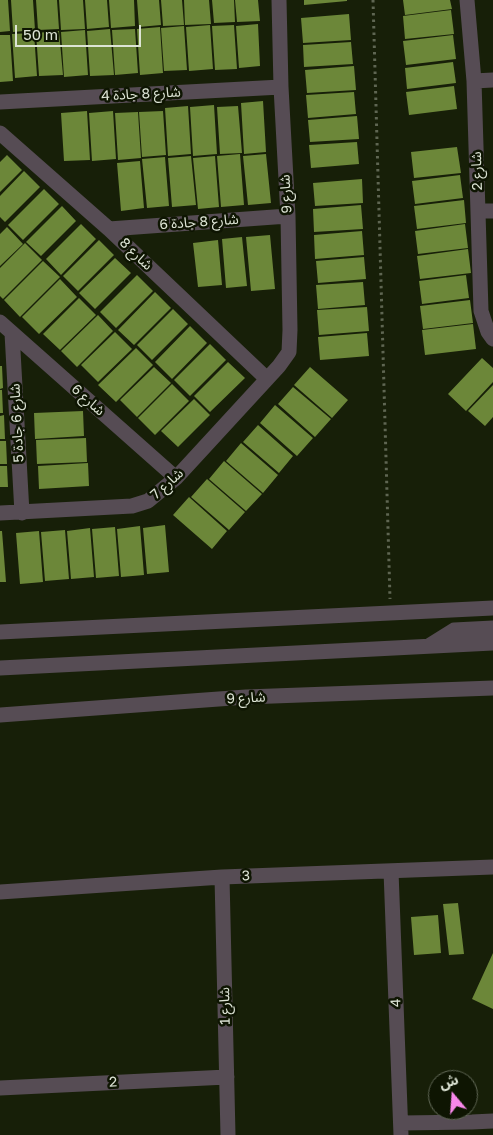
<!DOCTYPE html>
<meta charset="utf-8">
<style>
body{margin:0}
#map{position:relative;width:493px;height:1135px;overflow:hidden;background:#171f08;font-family:"Golos Text","Noto Sans Arabic",sans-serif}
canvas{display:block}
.north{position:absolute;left:428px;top:1070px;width:50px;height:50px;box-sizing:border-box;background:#0e1502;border:1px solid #616856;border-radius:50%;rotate:342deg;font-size:14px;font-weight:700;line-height:20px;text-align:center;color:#dde4d5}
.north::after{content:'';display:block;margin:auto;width:18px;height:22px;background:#f888ea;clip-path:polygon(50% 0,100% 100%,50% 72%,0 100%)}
.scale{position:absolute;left:15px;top:25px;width:126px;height:22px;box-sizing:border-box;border:2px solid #dde4d5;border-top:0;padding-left:6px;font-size:15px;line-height:18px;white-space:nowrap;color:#dde4d5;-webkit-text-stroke:4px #0e1502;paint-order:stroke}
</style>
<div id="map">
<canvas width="493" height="1135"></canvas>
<div class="north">ش</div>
<div class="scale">50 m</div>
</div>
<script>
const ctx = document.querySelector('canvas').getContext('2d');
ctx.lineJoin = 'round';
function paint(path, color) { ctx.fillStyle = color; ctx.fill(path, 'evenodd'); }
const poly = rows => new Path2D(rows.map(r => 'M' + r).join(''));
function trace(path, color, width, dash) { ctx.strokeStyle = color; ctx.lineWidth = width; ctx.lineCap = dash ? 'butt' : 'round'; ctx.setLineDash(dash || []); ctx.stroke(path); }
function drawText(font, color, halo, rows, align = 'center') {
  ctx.font = font + ' "Golos Text","Noto Sans Arabic",sans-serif'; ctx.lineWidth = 5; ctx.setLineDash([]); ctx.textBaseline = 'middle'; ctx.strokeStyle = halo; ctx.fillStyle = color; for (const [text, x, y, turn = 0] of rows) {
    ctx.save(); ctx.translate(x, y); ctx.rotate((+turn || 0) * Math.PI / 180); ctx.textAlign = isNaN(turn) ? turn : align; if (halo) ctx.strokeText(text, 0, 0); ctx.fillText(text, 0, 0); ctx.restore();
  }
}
paint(poly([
 [0,0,8,0,10,31,0,32],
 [11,0,33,0,35,30,13,32],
 [36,0,57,0,59,29,38,30],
 [59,0,83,0,85,29,61,30],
 [85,0,107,0,109,27,87,29],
 [109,0,134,0,135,26,111,28],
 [137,0,159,0,161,25,139,27],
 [161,0,182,0,184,25,163,26],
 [184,0,209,0,211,24,185,25],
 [212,0,234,0,235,22,214,23],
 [235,0,258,0,260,21,237,22],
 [304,0,347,0,347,1,304,5],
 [403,0,450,0,452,9,405,15],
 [451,10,454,34,405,39,403,16],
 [349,14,351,40,303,43,301,18],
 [258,24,260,66,239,68,236,26],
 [210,25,213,69,189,71,186,27],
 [234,25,237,69,215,70,212,26],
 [184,26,187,70,164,71,161,28],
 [160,27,163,73,140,75,137,29],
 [110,29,114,75,90,76,87,31],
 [135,29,138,73,115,75,112,30],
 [85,30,88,75,64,77,61,32],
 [59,31,63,75,39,76,36,33],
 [34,33,37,76,15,78,12,34],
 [0,35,10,35,13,81,0,82],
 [453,35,456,59,406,65,403,41],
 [351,42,353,64,304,67,303,45],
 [453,62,456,83,407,89,405,68],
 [354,66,356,90,307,93,305,70],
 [454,86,457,109,409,115,406,92],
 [354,92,356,114,308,118,306,95],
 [263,101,266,152,244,154,241,103],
 [214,105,217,154,193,156,190,107],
 [188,106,191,154,168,156,165,108],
 [238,106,242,153,220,154,217,107],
 [87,111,90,160,64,161,61,113],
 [113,111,116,159,92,161,89,113],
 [163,111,166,155,142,157,139,112],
 [138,112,141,158,118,160,115,113],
 [357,116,359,139,310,142,308,120],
 [357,142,359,164,311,168,309,145],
 [457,147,461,173,414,178,411,152],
 [240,154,244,205,221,207,217,156],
 [266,154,271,203,248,205,243,156],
 [7,155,22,170,0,192,0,162],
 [191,156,196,205,172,207,168,158],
 [215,156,219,207,198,209,193,158],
 [165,157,169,206,147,208,142,159],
 [140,161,144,208,121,211,117,163],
 [24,171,40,187,5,222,0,217,0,196],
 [460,175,463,198,415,204,412,181],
 [362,179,363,203,315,206,313,183],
 [44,189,59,204,23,240,8,225],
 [464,200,466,223,417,229,414,206],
 [361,205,363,229,314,232,313,209],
 [62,206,76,221,41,256,26,242],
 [81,224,96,239,61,275,46,259],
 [465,224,468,248,418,254,415,231],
 [7,227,23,244,0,266,0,234],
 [362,231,364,255,315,259,314,235],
 [270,235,275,289,251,291,246,237],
 [242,237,247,286,226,288,222,239],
 [99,240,114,255,78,291,63,276],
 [218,240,222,285,198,287,193,243],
 [25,243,42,260,3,299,0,296,0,268],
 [468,249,471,273,420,279,417,256],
 [364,257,366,279,318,283,316,261],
 [115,258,131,273,95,309,79,293],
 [43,261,60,277,20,317,4,300],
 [137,275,153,291,116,328,100,312],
 [466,275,469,298,422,304,419,281],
 [60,279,77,297,39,334,22,317],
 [363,282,365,305,318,309,316,285],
 [155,292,171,308,134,345,118,330],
 [79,298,96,315,60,350,43,334],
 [470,300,473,323,423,329,420,306],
 [367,307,369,331,319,335,317,310],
 [173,309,188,324,152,360,137,345],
 [98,315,113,331,77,367,61,351],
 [473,324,476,349,425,355,422,330],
 [190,326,207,343,172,379,155,362],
 [115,332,132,349,98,382,81,365],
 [367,333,369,356,320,360,318,337],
 [210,344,226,360,190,396,174,380],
 [136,348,153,365,116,402,98,385],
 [482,358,493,368,493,382,466,411,448,394],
 [228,362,245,378,210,412,194,396],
 [0,366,2,366,3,388,0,389],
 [154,367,171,383,137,417,120,400],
 [310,367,348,400,332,418,294,385],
 [172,384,189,401,155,435,138,418],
 [493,385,493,417,485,426,468,411],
 [293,387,331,419,315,437,278,404],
 [0,390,2,390,3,413,0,413],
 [194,399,210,415,178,447,161,431],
 [275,405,313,438,297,456,260,423],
 [83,411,84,436,35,439,34,413],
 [4,415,5,439,0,439,0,416],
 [258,425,293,456,279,473,243,442],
 [86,438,87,462,37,464,36,440],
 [0,441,6,441,7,464,0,464],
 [241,443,278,475,263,493,226,461],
 [224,461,262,494,246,511,209,479],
 [88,463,89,486,39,489,38,466],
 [0,466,7,466,8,487,0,487],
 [207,479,245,512,229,530,191,497],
 [189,497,227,531,212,549,173,515],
 [165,525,169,572,147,574,143,528],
 [140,526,144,575,121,577,117,529],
 [115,527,119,576,96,578,92,529],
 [90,528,94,577,71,579,67,531],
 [65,530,69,579,45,581,41,532],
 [0,531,2,531,6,582,0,582],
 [39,531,43,582,20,584,16,533],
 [458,903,464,954,449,955,443,904],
 [438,915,441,953,414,955,411,917],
 [493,953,493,1009,472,999]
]), '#6c8739');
trace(poly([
 [373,0,390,599]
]), '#5f6652', 3, [2.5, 4]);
trace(poly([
 [467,0,474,81,481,311,488,332,493,339],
 [474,81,493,80],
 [0,102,281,87],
 [0,133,109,229,267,379],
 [478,211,493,211],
 [109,229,288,216],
 [0,322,176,478],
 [12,333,22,513],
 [0,513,132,506,148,501,176,478,279,366,289,352,290,330,288,216,281,87,279,0],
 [0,632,493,608],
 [430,645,454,630,493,628],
 [0,668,493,643],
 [0,715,246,697,493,688],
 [391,871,401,1135],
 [222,877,228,1135],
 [0,892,222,877,493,867],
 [0,1088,227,1077],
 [401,1123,472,1122,493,1121]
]), '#564c54', 15);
drawText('14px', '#dde4d5', '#0e1502', [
 ["شارع 8 جادة 4",141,94,-3],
 ["شارع 2",477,171,-92],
 ["شارع 9",286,194,-93],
 ["شارع 8 جادة 6",199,222,-4],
 ["شارع 8",136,254,44],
 ["شارع 6",88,400,42],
 ["شارع 6 جادة 5",17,423,-93],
 ["شارع 7",167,484,-42],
 ["شارع 9",246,698,-3],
 ["3",246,876,-2],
 ["4",396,1003,-92],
 ["شارع 1",225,1006,-91],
 ["2",113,1082,-3]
]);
</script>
